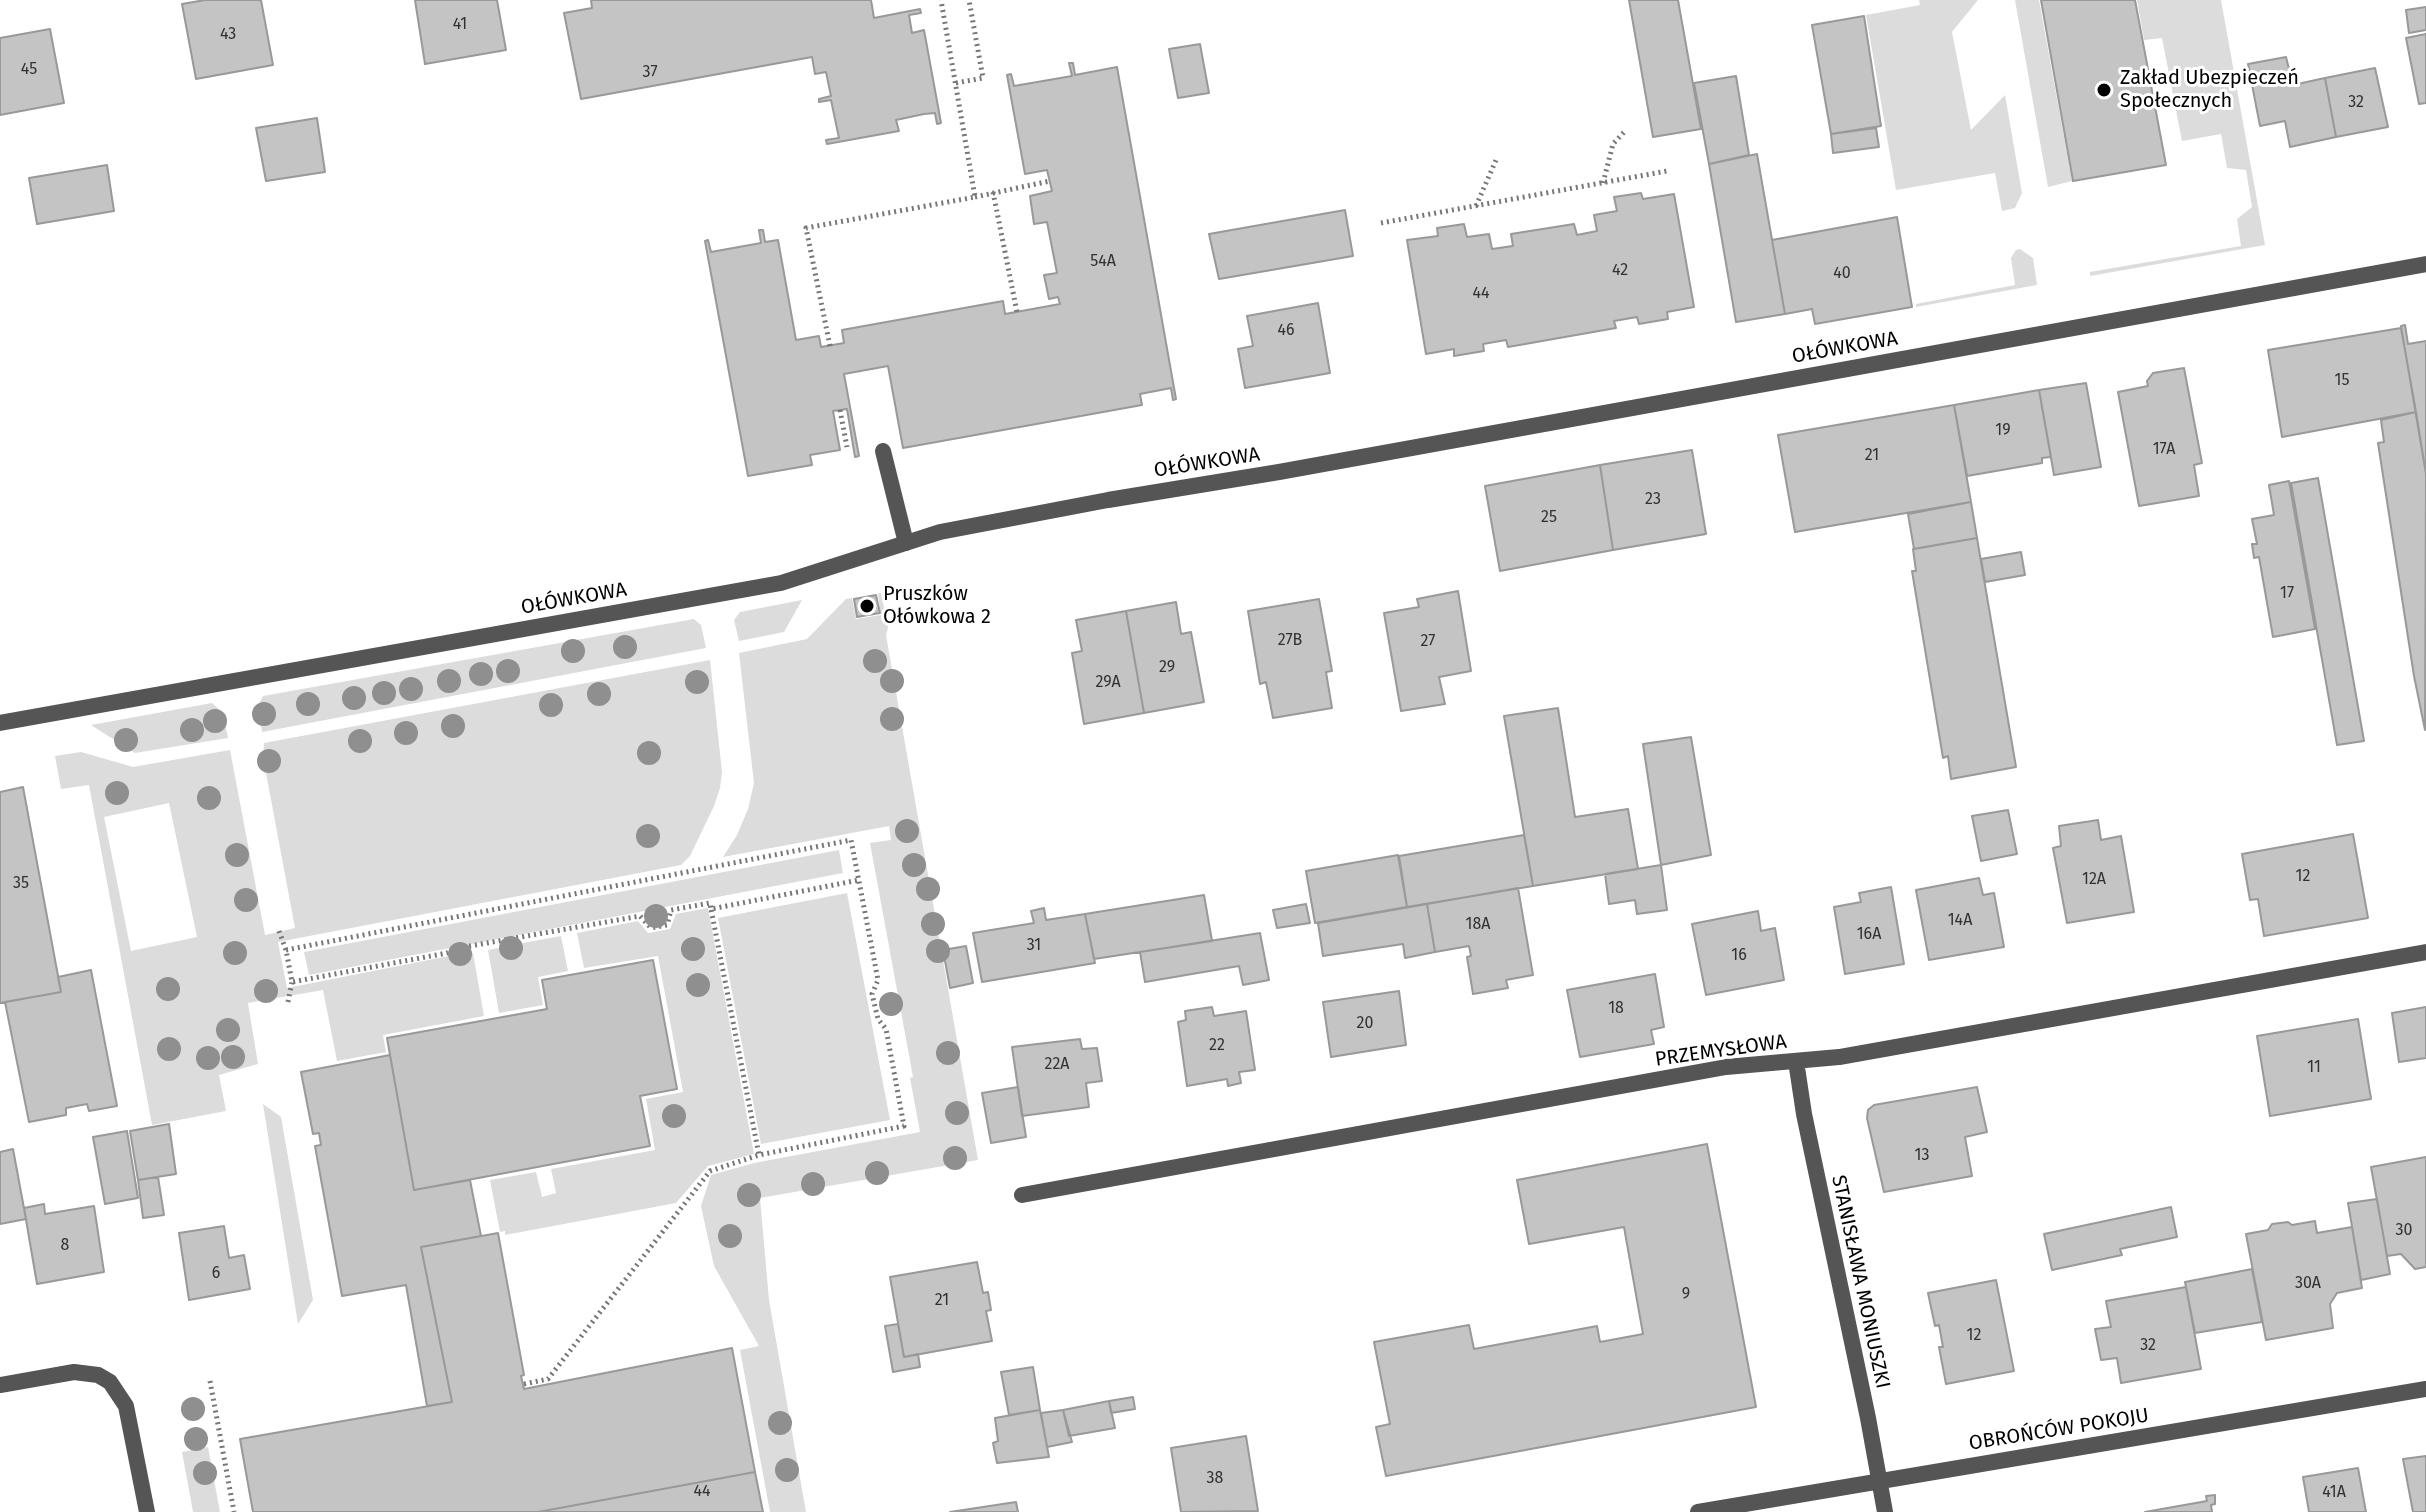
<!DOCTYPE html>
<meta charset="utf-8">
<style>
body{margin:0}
canvas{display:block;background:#fff}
</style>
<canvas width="2426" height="1512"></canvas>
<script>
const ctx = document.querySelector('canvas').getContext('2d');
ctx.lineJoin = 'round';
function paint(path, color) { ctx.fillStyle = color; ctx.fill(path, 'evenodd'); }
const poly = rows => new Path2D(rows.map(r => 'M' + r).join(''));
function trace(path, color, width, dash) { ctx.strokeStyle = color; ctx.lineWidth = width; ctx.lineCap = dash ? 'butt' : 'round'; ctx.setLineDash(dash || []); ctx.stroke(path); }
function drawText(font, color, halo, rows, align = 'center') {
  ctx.font = font + ' "Fira Sans",sans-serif'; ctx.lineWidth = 6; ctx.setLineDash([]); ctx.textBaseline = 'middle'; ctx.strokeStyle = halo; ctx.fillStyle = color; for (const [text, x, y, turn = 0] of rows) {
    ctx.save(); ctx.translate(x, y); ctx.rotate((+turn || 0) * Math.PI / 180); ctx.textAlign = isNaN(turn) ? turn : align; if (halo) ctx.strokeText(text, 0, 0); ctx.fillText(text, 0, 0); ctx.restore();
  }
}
paint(poly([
 [1919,0,1978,0,1952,32,1971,130,2005,95,2022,193,2015,208,2002,211,1995,173,1896,190,1866,15,1920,5],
 [2015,0,2039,0,2072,181,2048,187],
 [2137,0,2221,0,2265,245,2090,276,2090,272,2241,246,2237,219,2252,207,2246,170,2227,168,2221,134,2182,141,2162,38,2144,40],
 [2020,249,2033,258,2037,285,1916,307,1916,304,2015,285,2011,258,2016,250],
 [878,593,881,593,888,628,886,635,978,1160,760,1198,769,1300,806,1512,770,1512,740,1350,759,1346,714,1266,701,1206,711,1175,754,1163,920,1132,910,1078,913,1077,870,843,891,840,889,826,723,857,737,835,748,809,754,783,739,653,807,639,846,599,852,598,856,619,881,615],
 [802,600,784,632,739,641,734,620,740,612],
 [694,619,701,625,706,648,262,732,258,706,263,696],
 [710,660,722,772,720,788,714,806,690,856,681,865,278,942,287,988,454,955,453,951,465,949,466,954,473,953,484,1016,383,1035,386,1052,337,1061,323,990,248,1003,258,1064,219,1075,226,1111,152,1125,89,785,61,789,55,756,81,752,133,767,230,750,265,935,295,928,263,757,264,743],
 [169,803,197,937,131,951,104,817],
 [212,703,223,713,228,738,135,753,91,725],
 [839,850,843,873,309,975,304,952],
 [847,893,890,1120,761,1144,718,918],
 [708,908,754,1154,708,1166,676,1203,505,1235,505,1231,500,1232,490,1180,536,1172,542,1197,556,1193,551,1169,655,1150,646,1099,683,1092,658,956,584,968,577,933,638,921,648,933,670,929,676,914],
 [561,936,568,971,538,977,543,1005,499,1013,488,950,504,947,504,943,516,941,517,944],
 [263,1104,281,1117,313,1300,298,1324],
 [208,1447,220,1512,193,1512,182,1452]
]), '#dcdcdc');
const building = poly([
 [205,0,261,0,273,65,196,79,182,4,205,0],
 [415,0,497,0,506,50,425,64,415,0],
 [591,0,871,0,874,18,920,9,921,13,909,15,912,33,924,30,941,123,937,124,935,113,924,114,896,120,899,131,827,144,826,140,839,138,831,100,819,102,819,99,831,96,826,72,815,74,812,57,581,99,564,13,592,8,591,0],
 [1629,0,1678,0,1701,129,1653,137,1629,0],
 [2041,0,2135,0,2166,165,2073,181,2041,0],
 [2426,7,2426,30,2409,33,2406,10,2426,7],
 [1864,16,1881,126,1831,134,1812,25,1864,16],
 [50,29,64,103,0,115,0,38,50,29],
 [2426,34,2426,103,2419,104,2406,38,2426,34],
 [1200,44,1209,93,1178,98,1169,49,1200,44],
 [2286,57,2293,85,2325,78,2336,137,2290,147,2285,121,2260,126,2248,64,2286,57],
 [1069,63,1073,63,1075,75,1117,67,1176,399,1173,400,1171,388,1140,394,1142,405,903,448,888,366,844,374,859,456,855,457,847,409,833,411,840,450,810,455,812,465,748,476,705,241,708,240,711,252,761,243,759,230,763,230,765,242,778,240,796,340,819,336,821,347,844,343,842,330,1003,301,1005,314,1060,304,1058,297,1049,299,1044,275,1057,273,1047,222,1034,224,1030,196,1052,191,1047,170,1025,174,1007,75,1011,74,1014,86,1072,76,1069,63],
 [2375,68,2388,127,2336,137,2325,78,2375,68],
 [1736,76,1749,155,1709,164,1694,83,1736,76],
 [317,118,325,172,266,181,256,128,317,118],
 [1876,128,1879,147,1833,153,1831,134,1876,128],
 [1757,154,1785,314,1736,322,1709,164,1757,154],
 [107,165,114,211,37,224,29,178,107,165],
 [1641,193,1643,199,1674,194,1694,307,1667,312,1668,319,1639,324,1637,317,1614,321,1616,328,1508,347,1506,340,1483,344,1484,351,1454,356,1454,349,1426,354,1407,240,1438,236,1437,228,1464,224,1467,237,1489,234,1492,249,1513,246,1511,234,1574,224,1577,235,1597,231,1594,215,1617,211,1614,197,1641,193],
 [1345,210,1353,256,1219,279,1209,234,1345,210],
 [1897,217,1912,307,1815,324,1812,309,1785,314,1772,240,1897,217],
 [1318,303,1330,373,1245,388,1238,349,1253,346,1247,316,1318,303],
 [2405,325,2408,344,2426,341,2426,474,2401,326,2405,325],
 [2401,328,2416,412,2282,437,2268,350,2401,328],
 [2184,368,2202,463,2194,465,2199,496,2139,506,2118,392,2148,386,2147,381,2153,373,2184,368],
 [2086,383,2101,467,2054,475,2039,390,2086,383],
 [2039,390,2051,457,2042,458,2042,463,1967,476,1954,405,2039,390],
 [1954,405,1971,502,1795,532,1778,435,1954,405],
 [2416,412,2426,474,2425,730,2414,676,2378,443,2384,442,2381,420,2416,412],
 [1692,450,1706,534,1613,550,1600,465,1692,450],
 [1600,465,1613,550,1500,571,1485,486,1600,465],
 [2318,478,2364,741,2337,745,2291,483,2318,478],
 [2289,481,2315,629,2273,637,2259,557,2254,558,2252,544,2257,544,2252,519,2274,515,2269,485,2289,481],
 [1971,502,1977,538,1914,549,1908,514,1971,502],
 [1977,538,2016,767,1951,779,1948,756,1943,758,1912,571,1916,571,1913,549,1977,538],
 [2021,552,2025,575,1985,582,1981,559,2021,552],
 [1458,591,1471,671,1439,677,1445,704,1401,711,1384,613,1419,607,1417,599,1458,591],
 [876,595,880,613,857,617,854,599,876,595],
 [1319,599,1332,671,1326,672,1332,708,1273,718,1266,682,1260,684,1248,611,1319,599],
 [1176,602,1181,634,1191,632,1204,702,1144,713,1126,611,1176,602],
 [1126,611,1144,713,1084,724,1072,653,1082,651,1076,620,1126,611],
 [1558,708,1575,817,1628,809,1638,869,1533,886,1504,716,1558,708],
 [1691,737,1711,855,1661,865,1643,744,1691,737],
 [23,787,61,992,0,1003,0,792,23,787],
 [2008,810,2017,854,1981,861,1972,816,2008,810],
 [2098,820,2101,840,2121,836,2134,912,2067,923,2053,848,2061,846,2059,826,2098,820],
 [2353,834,2368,918,2264,936,2258,899,2250,900,2242,854,2353,834],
 [1524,835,1533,886,1407,907,1399,856,1524,835],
 [1398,855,1407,907,1315,923,1306,871,1398,855],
 [1661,865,1667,910,1637,914,1635,900,1609,904,1605,874,1661,865],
 [1979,878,1983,895,1994,893,2004,947,1929,960,1916,890,1979,878],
 [1891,887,1904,964,1845,974,1834,907,1861,902,1859,893,1891,887],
 [1518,888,1533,975,1506,980,1508,988,1473,994,1467,957,1471,956,1469,946,1435,952,1427,904,1518,888],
 [1204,895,1212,941,1094,959,1085,914,1204,895],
 [1306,904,1310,923,1277,928,1273,910,1306,904],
 [1427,904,1435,952,1405,958,1403,944,1323,956,1318,923,1427,904],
 [1044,908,1046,920,1085,914,1095,963,982,982,973,933,1034,923,1031,911,1044,908],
 [1758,911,1761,931,1775,928,1784,980,1706,995,1692,924,1758,911],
 [1260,933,1269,980,1243,985,1239,966,1145,982,1140,952,1260,933],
 [966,946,973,983,950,988,943,950,966,946],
 [653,960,677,1089,640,1096,650,1146,414,1190,387,1038,547,1009,542,980,653,960],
 [91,970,117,1106,89,1111,87,1104,66,1108,66,1115,29,1122,5,1002,61,992,58,977,91,970],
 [1655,974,1664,1027,1651,1030,1654,1044,1580,1057,1567,990,1655,974],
 [1399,991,1406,1045,1331,1057,1323,1002,1399,991],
 [1212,1007,1214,1016,1246,1011,1255,1070,1239,1072,1241,1083,1228,1086,1227,1079,1187,1086,1178,1022,1186,1020,1185,1011,1212,1007],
 [2426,1007,2426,1058,2399,1062,2392,1013,2426,1007],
 [2358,1019,2371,1099,2270,1116,2257,1036,2358,1019],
 [1080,1039,1082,1049,1097,1048,1102,1081,1086,1083,1089,1107,1022,1116,1012,1047,1080,1039],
 [390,1055,414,1190,470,1180,481,1236,421,1247,452,1402,427,1406,406,1285,342,1296,315,1146,321,1145,319,1133,313,1134,301,1072,390,1055],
 [1018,1087,1026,1137,991,1143,982,1093,1018,1087],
 [1977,1087,1987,1132,1965,1137,1972,1176,1884,1192,1867,1118,1868,1110,1874,1105,1977,1087],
 [169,1124,176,1174,138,1180,130,1131,169,1124],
 [127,1131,138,1198,105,1204,93,1137,127,1131],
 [1707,1144,1756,1407,1386,1476,1376,1427,1390,1424,1374,1342,1469,1325,1474,1349,1597,1326,1600,1342,1643,1334,1624,1227,1529,1244,1517,1180,1707,1144],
 [13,1149,26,1219,0,1224,0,1152,13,1149],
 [2426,1157,2426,1267,2415,1269,2401,1254,2387,1256,2371,1167,2426,1157],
 [158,1177,164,1215,143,1218,138,1180,158,1177],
 [2377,1199,2390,1274,2361,1280,2348,1203,2377,1199],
 [44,1204,45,1214,94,1206,104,1272,37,1284,24,1208,44,1204],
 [2171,1207,2177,1237,2120,1249,2122,1255,2052,1270,2044,1234,2171,1207],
 [2315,1221,2317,1233,2352,1227,2362,1288,2337,1293,2330,1304,2333,1328,2266,1340,2246,1234,2268,1230,2272,1224,2288,1222,2292,1225,2315,1221],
 [224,1226,229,1258,244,1255,250,1289,189,1300,179,1233,224,1226],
 [498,1233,524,1375,521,1376,524,1389,732,1348,755,1472,538,1512,253,1512,240,1439,452,1402,421,1247,498,1233],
 [977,1262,983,1293,988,1292,991,1310,986,1311,992,1341,904,1357,890,1277,977,1262],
 [2252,1269,2262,1322,2195,1333,2185,1282,2252,1269],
 [1996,1280,2014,1371,1946,1384,1939,1347,1943,1347,1939,1325,1935,1326,1928,1293,1996,1280],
 [2186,1287,2201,1369,2121,1383,2117,1358,2101,1360,2095,1329,2111,1327,2106,1301,2186,1287],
 [898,1324,904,1357,918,1354,920,1367,893,1372,885,1326,898,1324],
 [1033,1367,1040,1410,1009,1415,1001,1372,1033,1367],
 [1133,1397,1135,1409,1111,1413,1109,1401,1133,1397],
 [1109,1401,1115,1428,1069,1436,1063,1410,1109,1401],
 [1040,1410,1049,1457,997,1463,993,1443,998,1441,995,1418,1040,1410],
 [1063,1410,1072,1442,1047,1447,1041,1413,1063,1410],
 [1246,1436,1258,1511,1181,1512,1171,1448,1246,1436],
 [2426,1456,2426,1512,2413,1512,2403,1459,2426,1456],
 [2358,1468,2366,1512,2309,1512,2303,1477,2358,1468],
 [755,1472,763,1512,538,1512,755,1472],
 [2215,1495,2215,1504,2211,1505,2212,1512,2145,1512,2207,1501,2206,1496,2215,1495],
 [1016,1502,1018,1512,950,1512,1016,1502]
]);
paint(building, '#c4c4c4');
trace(building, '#999', 2);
trace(poly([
 [956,83,983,78,969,0],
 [1603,183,1613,144,1625,131],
 [993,192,1017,312],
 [975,197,1050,181],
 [1476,206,1496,160],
 [1381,223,1667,171],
 [830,346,806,228,975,197,941,0],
 [840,410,847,447],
 [279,931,286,950,292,982,447,953,453,949,640,916,651,928,667,925,671,910,710,903,711,909,859,880],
 [286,950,851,840,878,980,872,994,878,1019,886,1029,904,1126,759,1155,711,909],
 [288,1002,292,982],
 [210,1381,234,1512],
 [524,1384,548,1379,710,1171,759,1155]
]), '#777', 5, [2, 4]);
trace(poly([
 [883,451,906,543]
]), '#555', 16);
trace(poly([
 [0,723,781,583,940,532,1108,500,1279,472,2426,264],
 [1796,1061,1804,1114,1868,1418,1885,1512],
 [1022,1195,1726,1067,1839,1057,2426,952],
 [0,1385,74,1372,98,1375,110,1382,126,1406,147,1512],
 [1698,1512,2426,1389]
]), '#555', 16);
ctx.fillStyle = '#8f8f8f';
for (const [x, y] of [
 [625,647],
 [573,651],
 [875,661],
 [508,671],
 [481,674],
 [449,681],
 [892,681],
 [697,682],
 [411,689],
 [384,693],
 [599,694],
 [354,698],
 [308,704],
 [551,705],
 [264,714],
 [892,719],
 [215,721],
 [453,726],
 [192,730],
 [406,733],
 [126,740],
 [360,741],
 [649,753],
 [269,761],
 [117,793],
 [209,798],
 [907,831],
 [648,836],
 [237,855],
 [914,865],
 [928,889],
 [246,900],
 [656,916],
 [933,924],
 [511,948],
 [693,949],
 [938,951],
 [235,953],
 [460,954],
 [698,985],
 [168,989],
 [266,991],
 [891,1004],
 [228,1030],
 [169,1049],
 [948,1053],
 [233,1057],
 [208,1058],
 [957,1113],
 [674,1116],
 [955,1158],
 [877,1173],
 [813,1184],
 [749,1195],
 [730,1236],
 [193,1409],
 [780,1423],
 [196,1439],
 [787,1470],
 [205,1473]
]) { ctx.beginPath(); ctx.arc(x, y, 12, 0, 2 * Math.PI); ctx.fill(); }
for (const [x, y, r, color] of [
 [2104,90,8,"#000"],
 [867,606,8,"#000"]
]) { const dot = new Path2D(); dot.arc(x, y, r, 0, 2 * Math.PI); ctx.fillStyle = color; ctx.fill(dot); trace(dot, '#fff', 3); }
drawText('16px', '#313131', null, [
 ["41",460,25],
 ["43",228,35],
 ["45",29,70],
 ["37",650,73],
 ["32",2356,103],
 ["54A",1103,262],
 ["42",1620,271],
 ["40",1842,274],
 ["44",1481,294],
 ["46",1286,331],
 ["15",2342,381],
 ["19",2003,431],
 ["17A",2164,450],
 ["21",1872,456],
 ["23",1653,500],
 ["25",1549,518],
 ["17",2287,594],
 ["27B",1290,641],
 ["27",1428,642],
 ["29",1167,668],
 ["29A",1108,683],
 ["12",2303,877],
 ["12A",2094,880],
 ["35",21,884],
 ["14A",1960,921],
 ["18A",1478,925],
 ["16A",1869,935],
 ["31",1034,946],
 ["16",1739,956],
 ["18",1616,1009],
 ["20",1365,1024],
 ["22",1217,1046],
 ["22A",1057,1065],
 ["11",2314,1068],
 ["13",1922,1156],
 ["30",2404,1231],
 ["8",65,1246],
 ["6",216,1274],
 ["30A",2308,1284],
 ["9",1686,1295],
 ["21",942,1301],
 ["12",1974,1336],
 ["32",2148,1346],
 ["38",1215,1479],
 ["44",702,1492],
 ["41A",2334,1493]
]);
drawText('20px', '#000', '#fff', [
 ["Zakład Ubezpieczeń",2120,78],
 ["Społecznych",2120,101],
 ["Pruszków",883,594],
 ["Ołówkowa 2",883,617]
], 'left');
drawText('20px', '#000', '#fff', [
 ["OŁÓWKOWA",1845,348,-10],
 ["OŁÓWKOWA",1207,463,-9],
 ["OŁÓWKOWA",574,599,-10],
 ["PRZEMYSŁOWA",1721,1051,-8],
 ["STANISŁAWA MONIUSZKI",1860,1282,78],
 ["OBROŃCÓW POKOJU",2059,1430,-9]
]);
</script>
